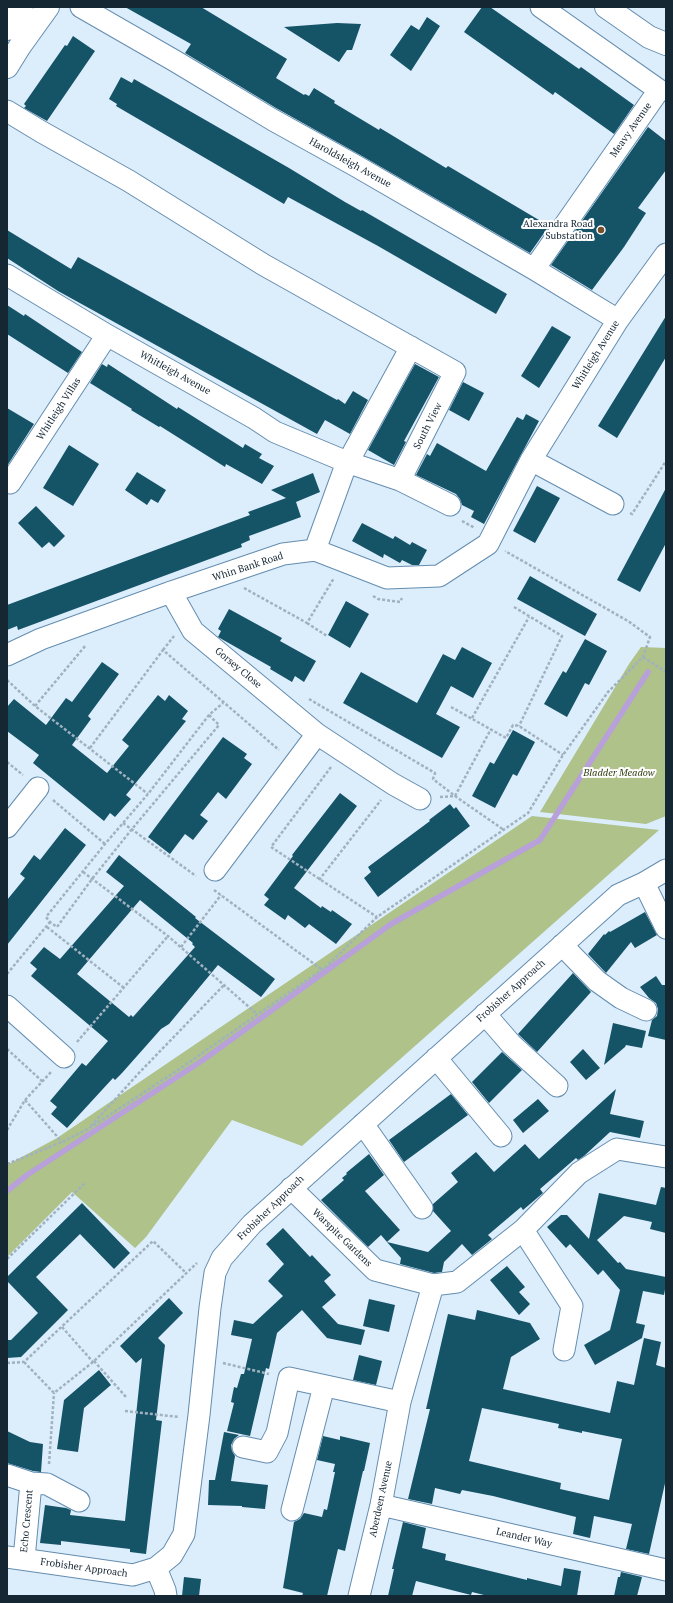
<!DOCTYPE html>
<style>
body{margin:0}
#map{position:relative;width:673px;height:1603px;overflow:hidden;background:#dcedfc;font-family:"PT Serif",serif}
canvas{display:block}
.frame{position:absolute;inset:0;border:8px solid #162734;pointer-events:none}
</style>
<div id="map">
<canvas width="673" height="1603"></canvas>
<div class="frame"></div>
</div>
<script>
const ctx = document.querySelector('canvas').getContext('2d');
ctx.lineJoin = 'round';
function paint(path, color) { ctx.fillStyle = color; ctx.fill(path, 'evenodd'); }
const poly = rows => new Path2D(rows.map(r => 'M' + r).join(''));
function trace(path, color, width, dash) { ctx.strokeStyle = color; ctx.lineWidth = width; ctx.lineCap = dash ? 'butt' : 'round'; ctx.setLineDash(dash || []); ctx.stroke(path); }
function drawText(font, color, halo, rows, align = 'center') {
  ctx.font = font + ' "PT Serif",serif'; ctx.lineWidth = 4; ctx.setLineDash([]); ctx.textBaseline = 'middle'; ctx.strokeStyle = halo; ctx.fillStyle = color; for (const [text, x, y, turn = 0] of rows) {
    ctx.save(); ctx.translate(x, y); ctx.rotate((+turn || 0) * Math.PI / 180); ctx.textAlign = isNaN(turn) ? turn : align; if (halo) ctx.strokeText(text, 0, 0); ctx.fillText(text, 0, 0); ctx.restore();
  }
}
paint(poly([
 [641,647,666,648,666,816,646,824,540,812,629,664],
 [532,816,659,830,302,1146,232,1120,146,1237,135,1248,72,1192,7,1257,7,1165,57,1138]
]), '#aec28a');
trace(poly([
 [7,1191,27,1175,203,1060,391,924,540,840,648,672]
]), '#b8a0da', 5.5);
paint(poly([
 [125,7,201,7,287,59,276,78,304,95,305,94,309,96,314,88,335,101,334,103,379,130,380,128,446,168,448,166,549,226,530,253,362,156,276,108,185,53,191,44],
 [482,7,490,7,579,69,581,67,595,77,634,105,614,134,555,92,553,95,464,32],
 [427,17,440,26,411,71,390,55,411,25,419,30],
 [337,23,361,24,352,50,347,50,339,62,284,27],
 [73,36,95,51,47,121,24,108,26,106,24,104,65,45,67,46],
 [121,77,132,83,134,79,289,168,345,202,361,211,362,210,507,294,496,314,378,246,288,197,284,204,116,106,117,104,109,99],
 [648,127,666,141,666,170,638,208,646,213,624,247,592,290,551,265],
 [7,230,71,269,78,257,337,400,338,399,345,404,353,391,368,400,350,434,325,420,317,434,58,291,7,258],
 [7,305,24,316,25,314,82,352,68,373,7,334],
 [666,316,666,357,617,438,598,426],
 [552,326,571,337,539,388,521,376],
 [102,364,107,367,108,364,177,409,178,407,243,448,245,444,262,454,259,458,274,466,262,484,226,464,225,467,160,426,159,427,131,410,132,409,90,383],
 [415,364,439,377,404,441,406,442,394,465,368,450],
 [463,382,484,393,469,421,449,410],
 [7,408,34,424,7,466],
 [526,414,539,421,484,524,471,517,474,511,462,505,460,499,456,494,416,475,427,454,430,456,437,443,486,471,517,417,523,420],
 [69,445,99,464,73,506,43,488],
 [137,472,166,490,158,503,151,499,147,505,125,490],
 [313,473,320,492,296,502,301,517,249,536,250,540,241,544,242,547,18,630,17,626,7,630,7,605,250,515,248,512,286,498,271,490],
 [537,486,560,498,535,543,513,531],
 [666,488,666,543,640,592,617,580],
 [36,506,65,536,54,547,49,542,42,548,18,523],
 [362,523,393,539,395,536,410,545,412,542,427,550,419,565,412,565,402,560,400,563,384,554,383,558,352,541],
 [530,576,597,614,585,636,517,599],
 [346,601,369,614,350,648,328,635],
 [229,609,282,638,280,641,316,661,304,682,295,676,292,682,270,669,271,667,218,637,221,631,218,629],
 [585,639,607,651,589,685,585,683,567,717,544,704,563,671,566,673],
 [462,647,492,663,473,698,451,686,436,714,460,727,442,758,343,703,361,672,417,703,443,654,455,660],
 [102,662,119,674,88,716,91,719,72,745,107,773,129,746,122,740,158,695,165,701,169,695,188,711,182,719,186,721,126,795,131,799,115,817,110,813,104,821,33,763,39,755,7,731,7,707,14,699,46,725,66,698,72,702],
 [513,730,535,742,517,776,513,774,495,808,472,796,490,762,494,764],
 [223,737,247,754,244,758,252,764,226,799,218,792,200,815,208,821,193,840,185,834,170,854,148,837],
 [340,793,357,806,294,888,321,908,322,906,331,912,332,910,352,924,336,944,309,924,305,928,288,915,285,920,264,905,269,899,264,895,293,856,292,855],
 [450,804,454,809,456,807,470,826,378,897,364,878,371,872,368,867,430,821,429,820],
 [65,828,86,845,7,945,7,900,25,878,20,874,34,855,40,860],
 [119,855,196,917,195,918,275,979,261,997,218,965,169,1024,161,1029,122,1073,115,1080,113,1078,67,1128,51,1114,57,1107,50,1101,82,1063,86,1066,108,1041,31,976,37,969,30,963,44,947,60,959,124,886,106,872],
 [140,900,193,943,192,944,195,947,133,1017,131,1015,129,1017,77,974],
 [645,912,657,935,635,948,631,942,606,973,588,954,604,934,605,935,609,931,610,932],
 [573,973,591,992,537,1052,518,1034],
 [656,976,662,985,666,985,666,1040,648,1036,652,1020,657,1016,658,1009,656,1003,649,998,640,987],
 [613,1023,646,1031,642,1048,626,1045,625,1047,604,1065],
 [583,1049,600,1068,586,1080,570,1062],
 [502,1052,522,1070,489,1103,472,1082],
 [616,1089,610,1114,644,1121,640,1138,610,1132,584,1156,578,1160,576,1158,540,1189,543,1193,523,1210,521,1207,488,1235,492,1239,472,1255,462,1244,444,1262,442,1272,434,1273,400,1264,401,1258,387,1242,428,1252,451,1231,433,1211,433,1204,458,1182,451,1173,476,1152,494,1172,525,1144,539,1159],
 [451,1094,468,1115,404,1162,389,1140],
 [538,1099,549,1111,523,1133,513,1120],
 [369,1154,384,1175,365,1191,400,1230,387,1242,381,1235,368,1247,321,1200,344,1180,342,1178,347,1174,346,1173],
 [661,1187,666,1188,666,1233,650,1229,652,1222,624,1216,597,1240,618,1263,620,1262,626,1269,666,1277,666,1284,664,1295,643,1291,636,1323,645,1325,642,1338,595,1365,584,1345,610,1330,620,1290,603,1270,598,1275,570,1244,566,1248,547,1227,561,1215,567,1215,589,1239,599,1193,656,1205],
 [82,1203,130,1253,114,1269,80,1234,36,1277,68,1310,21,1357,7,1358,7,1340,11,1340,38,1313,7,1281,7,1277],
 [283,1228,310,1257,312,1255,331,1275,324,1281,336,1295,322,1307,338,1324,365,1330,361,1345,327,1338,302,1310,277,1333,269,1369,266,1368,250,1436,227,1431,234,1403,231,1402,234,1387,237,1388,241,1374,244,1374,252,1339,231,1335,234,1320,253,1324,283,1296,268,1281,284,1264,266,1244],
 [507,1266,525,1287,519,1292,530,1304,519,1315,490,1280],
 [169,1298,183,1313,158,1338,165,1345,156,1420,162,1421,146,1554,130,1552,130,1549,61,1541,61,1545,40,1543,45,1505,66,1508,71,1510,70,1515,125,1521,142,1358,136,1363,120,1346],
 [369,1299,395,1305,389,1332,363,1326],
 [477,1310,530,1323,540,1339,511,1357,503,1389,610,1413,617,1381,634,1385,644,1338,661,1342,656,1365,666,1368,666,1479,649,1554,626,1549,632,1524,594,1516,590,1538,573,1534,576,1517,493,1496,462,1490,460,1494,435,1488,432,1504,408,1499,430,1409,426,1409,448,1314,475,1320],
 [482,1408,559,1424,558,1428,582,1433,582,1431,622,1439,609,1500,560,1489,561,1483,469,1461],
 [359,1355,382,1361,376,1385,353,1380],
 [99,1370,111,1385,84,1408,78,1452,57,1449,64,1400],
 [7,1431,30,1442,43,1444,41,1472,33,1471,7,1463],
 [224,1432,239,1435,234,1439,231,1445,232,1451,235,1456,231,1481,268,1485,265,1509,242,1507,242,1506,208,1505,209,1480,215,1480],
 [323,1436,340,1440,340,1436,370,1443,364,1471,363,1471,345,1551,338,1549,327,1596,302,1596,303,1593,283,1588,294,1522,300,1519,304,1513,322,1517,324,1509,327,1510,335,1472,333,1472,335,1464,317,1460],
 [403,1522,426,1528,422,1548,446,1554,445,1560,527,1580,527,1578,561,1586,564,1568,581,1571,577,1596,488,1596,472,1592,471,1595,416,1581,412,1596,388,1596,394,1569,392,1569],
 [621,1572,642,1577,637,1596,614,1596,618,1577,620,1577],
 [184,1577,201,1579,199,1596,182,1596]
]), '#155367');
const minor = poly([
 [81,7,175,61,273,120,356,166,534,269,618,320],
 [7,111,40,131,129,181,264,265,455,372,400,480],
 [534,269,659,90,541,7],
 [7,275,107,335,254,418,275,432,347,462,400,480,450,505],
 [531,460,613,504],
 [348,462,411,347],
 [10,483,107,335],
 [315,550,347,462],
 [171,592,193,631,317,734,393,784,420,799],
 [7,655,41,639,171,592,283,554,315,550,387,578,439,576,488,544,531,460,618,320,666,254],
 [7,827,38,788],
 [215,870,317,734],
 [644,883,666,928],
 [562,945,597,981,621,998,646,1010],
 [7,1006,64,1057],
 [485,1014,511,1044,557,1086],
 [436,1058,501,1136],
 [363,1124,422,1208],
 [291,1188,375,1270,433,1285,457,1282,523,1230,579,1173,617,1149,666,1157],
 [523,1230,572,1306,564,1350],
 [243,1447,267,1452,277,1433,289,1378,400,1402],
 [7,1475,31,1483,47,1484,79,1501],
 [381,1505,666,1570],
 [292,1510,324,1386],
 [7,1557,133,1575,156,1568,172,1555,184,1534,199,1415,210,1308,215,1273,222,1258,252,1224,618,895,644,883,666,870],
 [24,1559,31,1483],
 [156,1568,165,1590,166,1596],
 [359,1596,381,1505,400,1402,433,1285]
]);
const major = poly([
 [7,29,22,7],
 [7,67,20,46,48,7]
]);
const highway = poly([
 [606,7,649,37,666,44]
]);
trace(minor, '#648daf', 23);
trace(major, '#648daf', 24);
trace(highway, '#648daf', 24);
trace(poly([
 [630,513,632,514,666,461],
 [462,521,475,528],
 [244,588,307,623,334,578],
 [373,596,378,599,400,602,402,598],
 [514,607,562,636,519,726],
 [307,623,327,636],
 [163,650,174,636],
 [643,657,666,672],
 [7,680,35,706,148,794],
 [309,699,435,773,433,779,455,796,504,830],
 [35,706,86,645],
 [451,707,506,738,513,725,519,726,563,755],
 [209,715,219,725,132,829,92,879,57,927,50,922,46,917,105,844,148,794,209,715,223,703],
 [472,718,529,617],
 [90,748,163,650,279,750],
 [7,762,23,775],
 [331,767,271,847,377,917],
 [440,797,455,796,491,729],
 [53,800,105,844],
 [123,823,196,876],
 [83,872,168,936,257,1014],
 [319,880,381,800],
 [214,890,321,969],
 [47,927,124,988],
 [181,947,221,895],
 [7,974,50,922],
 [77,1042,168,936],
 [7,1049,43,1082],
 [25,1100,62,1142],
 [91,1126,138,1074,224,985],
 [7,1130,25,1100,52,1071],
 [7,1164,62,1142,88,1129,178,1070,327,966,377,917,528,813,563,755,608,692,643,657,650,637,628,621,505,551],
 [7,1259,86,1182],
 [62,1327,93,1362],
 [94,1361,126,1397],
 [24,1362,54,1393,93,1362,197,1263],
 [7,1363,24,1362,153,1241,186,1273],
 [223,1363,269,1374],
 [125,1411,179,1417],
 [49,1464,54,1393]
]), '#a0b1bf', 2.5, [3, 2]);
trace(minor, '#fff', 21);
trace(major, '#fff', 22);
trace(highway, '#fff', 22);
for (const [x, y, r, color] of [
 [601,230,4,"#75502b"]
]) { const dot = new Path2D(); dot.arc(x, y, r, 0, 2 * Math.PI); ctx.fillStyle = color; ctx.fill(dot); trace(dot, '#fff', 1.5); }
drawText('10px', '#162734', '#fff', [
 ["Meavy Avenue",631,130,-55],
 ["Haroldsleigh Avenue",350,163,29],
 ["Whitleigh Avenue",596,355,-58],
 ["Whitleigh Avenue",175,373,29],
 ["Whitleigh Villas",59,409,-57],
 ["South View",428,426,-63],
 ["Whin Bank Road",248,567,-18],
 ["Gorsey Close",238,668,40],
 ["Frobisher Approach",511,991,-42],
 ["Frobisher Approach",271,1208,-44],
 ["Warspite Gardens",342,1238,44],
 ["Aberdeen Avenue",381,1499,-78],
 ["Echo Crescent",27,1521,-85],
 ["Leander Way",524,1538,13],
 ["Frobisher Approach",84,1568,8]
]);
drawText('10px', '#162734', '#fff', [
 ["Alexandra Road",593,224],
 ["Substation",593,236]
], 'right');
drawText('italic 10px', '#2f3c0e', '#fff', [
 ["Bladder Meadow",619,773]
]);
</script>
